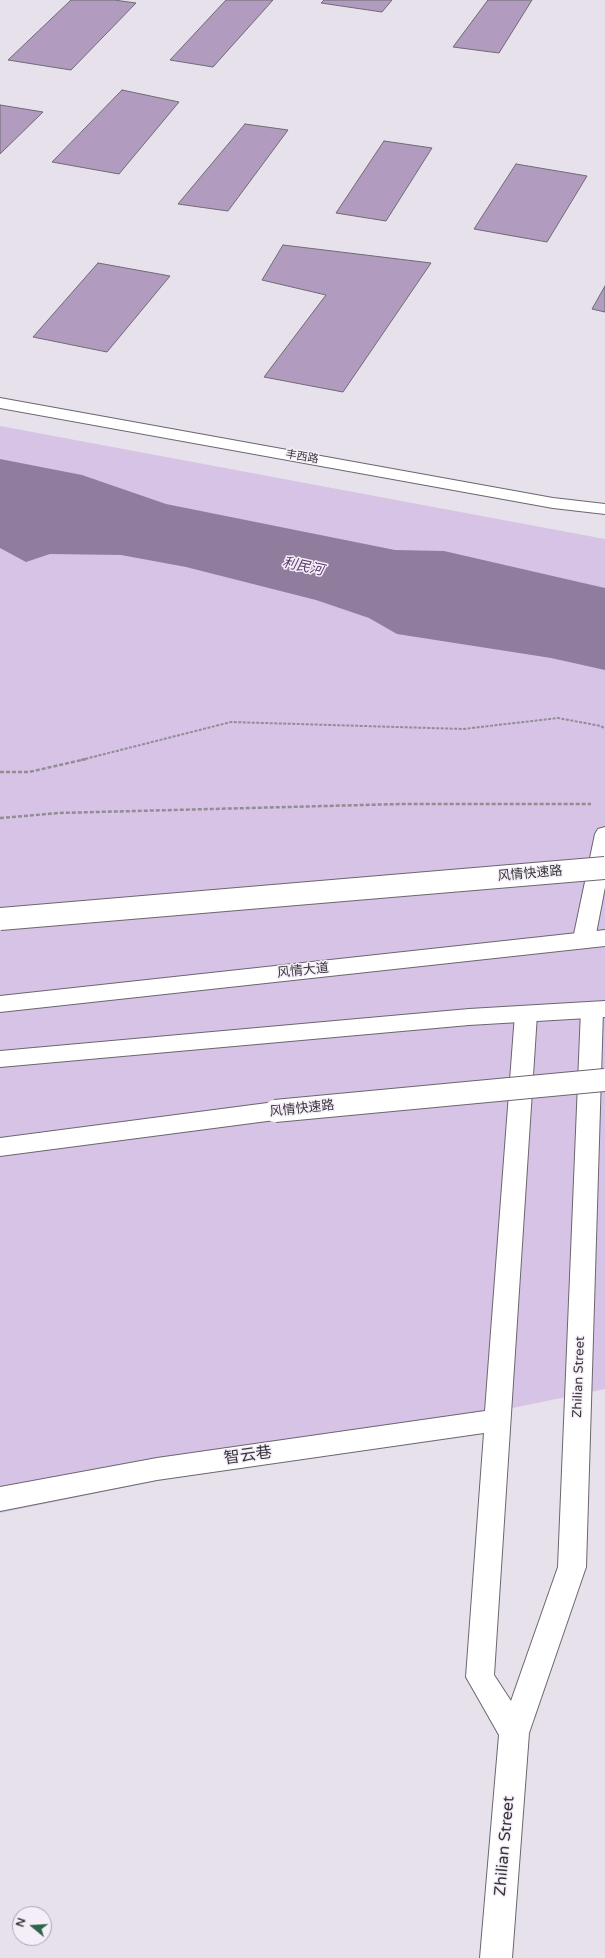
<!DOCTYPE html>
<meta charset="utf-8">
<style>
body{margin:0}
#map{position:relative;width:605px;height:1958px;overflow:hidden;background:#e7e1ec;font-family:"Varela Round",sans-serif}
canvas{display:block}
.north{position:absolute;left:12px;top:1906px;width:40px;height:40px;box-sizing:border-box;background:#f5eef9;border:1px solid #a9a4ad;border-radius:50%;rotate:288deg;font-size:11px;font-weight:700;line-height:16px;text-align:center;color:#38363a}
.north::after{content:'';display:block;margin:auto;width:14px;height:18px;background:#2e644a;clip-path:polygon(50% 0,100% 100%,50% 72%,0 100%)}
</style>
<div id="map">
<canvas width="605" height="1958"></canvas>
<div class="north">N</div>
</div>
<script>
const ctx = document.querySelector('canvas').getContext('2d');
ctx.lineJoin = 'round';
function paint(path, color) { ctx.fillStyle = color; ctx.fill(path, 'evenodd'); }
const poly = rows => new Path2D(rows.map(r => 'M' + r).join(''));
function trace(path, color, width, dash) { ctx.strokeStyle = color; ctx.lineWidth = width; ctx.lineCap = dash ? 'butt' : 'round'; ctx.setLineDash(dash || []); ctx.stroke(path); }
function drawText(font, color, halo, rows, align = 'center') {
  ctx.font = font + ' "Varela Round","Noto Sans SC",sans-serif'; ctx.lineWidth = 3; ctx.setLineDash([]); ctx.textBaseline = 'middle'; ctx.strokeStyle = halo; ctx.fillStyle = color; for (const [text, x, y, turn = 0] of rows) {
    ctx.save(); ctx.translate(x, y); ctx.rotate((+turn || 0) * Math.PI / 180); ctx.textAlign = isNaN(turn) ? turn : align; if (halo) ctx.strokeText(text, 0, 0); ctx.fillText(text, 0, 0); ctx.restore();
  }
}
paint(poly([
 [0,426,605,539,605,1389,0,1513]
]), '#d7c3e5');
paint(poly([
 [0,459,82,475,166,504,395,550,444,551,605,588,605,670,551,658,397,634,369,618,316,600,186,567,121,555,50,554,26,562,0,548]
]), '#907d9e');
const building = poly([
 [71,0,114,0,136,3,71,70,8,60,71,0],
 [226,0,273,0,213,67,170,60,226,0],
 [324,0,392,0,382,12,321,3,324,0],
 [488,0,532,0,499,53,453,47,488,0],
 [122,90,179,102,119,174,52,162,122,90],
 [0,105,43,112,0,154,0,105],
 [245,124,288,130,228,211,178,204,245,124],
 [384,141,432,148,386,221,336,213,384,141],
 [516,164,587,176,547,242,474,229,516,164],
 [283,245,431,263,343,392,264,377,326,295,262,280,283,245],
 [98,263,170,276,107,352,33,337,98,263],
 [605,286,605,312,592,309,605,286]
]);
paint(building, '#b19cbf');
trace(building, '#6f6a73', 1);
const minor = poly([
 [0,398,553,498,605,504,605,514,553,508,0,408,0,398],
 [605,827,605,887,595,939,592,944,584,947,576,944,573,939,595,834,598,829,605,827],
 [592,1002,600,1004,603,1010,586,1567,529,1733,512,1958,480,1958,499,1735,466,1677,484,1433,157,1480,0,1511,0,1487,157,1458,485,1411,515,1014,518,1008,526,1006,534,1008,537,1014,494,1675,511,1701,558,1567,581,1010,584,1004,592,1002]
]);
const major = poly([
 [605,930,605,946,0,1012,0,996,605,930],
 [605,1001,605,1017,469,1025,0,1067,0,1051,469,1009,605,1001]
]);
const highway = poly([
 [275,1102,283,1105,287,1111,283,1117,275,1120,0,1156,0,1138,275,1102]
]);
trace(minor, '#6b666f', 2);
trace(major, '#6b666f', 2);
trace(highway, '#6b666f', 2);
trace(poly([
 [81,760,231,722,463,729,558,718,601,726,605,729]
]), '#918d95', 2, [3, 1.5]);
trace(poly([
 [0,772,29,772,86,759],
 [0,818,59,813,401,804,591,804]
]), '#918d95', 2.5, [4, 2]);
paint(minor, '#fff');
paint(major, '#fff');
paint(highway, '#fff');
const highwayBridge = poly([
 [0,919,605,868],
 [275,1111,605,1080]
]);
trace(highwayBridge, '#6b666f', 24, []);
trace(highwayBridge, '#fff', 22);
drawText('11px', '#38363a', '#f5eef9', [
 ["丰西路",302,457,10]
]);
drawText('13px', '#38363a', '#f5eef9', [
 ["风情快速路",530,874,-5],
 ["风情大道",303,971,-6],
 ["风情快速路",302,1109,-6],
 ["Zhilian Street",579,1377,-88]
]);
drawText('italic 14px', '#5a3d6d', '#f5eef9', [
 ["利民河",303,567,12]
]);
drawText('16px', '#38363a', '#f5eef9', [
 ["智云巷",248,1456,-8],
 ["Zhilian Street",505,1846,-85]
]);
</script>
